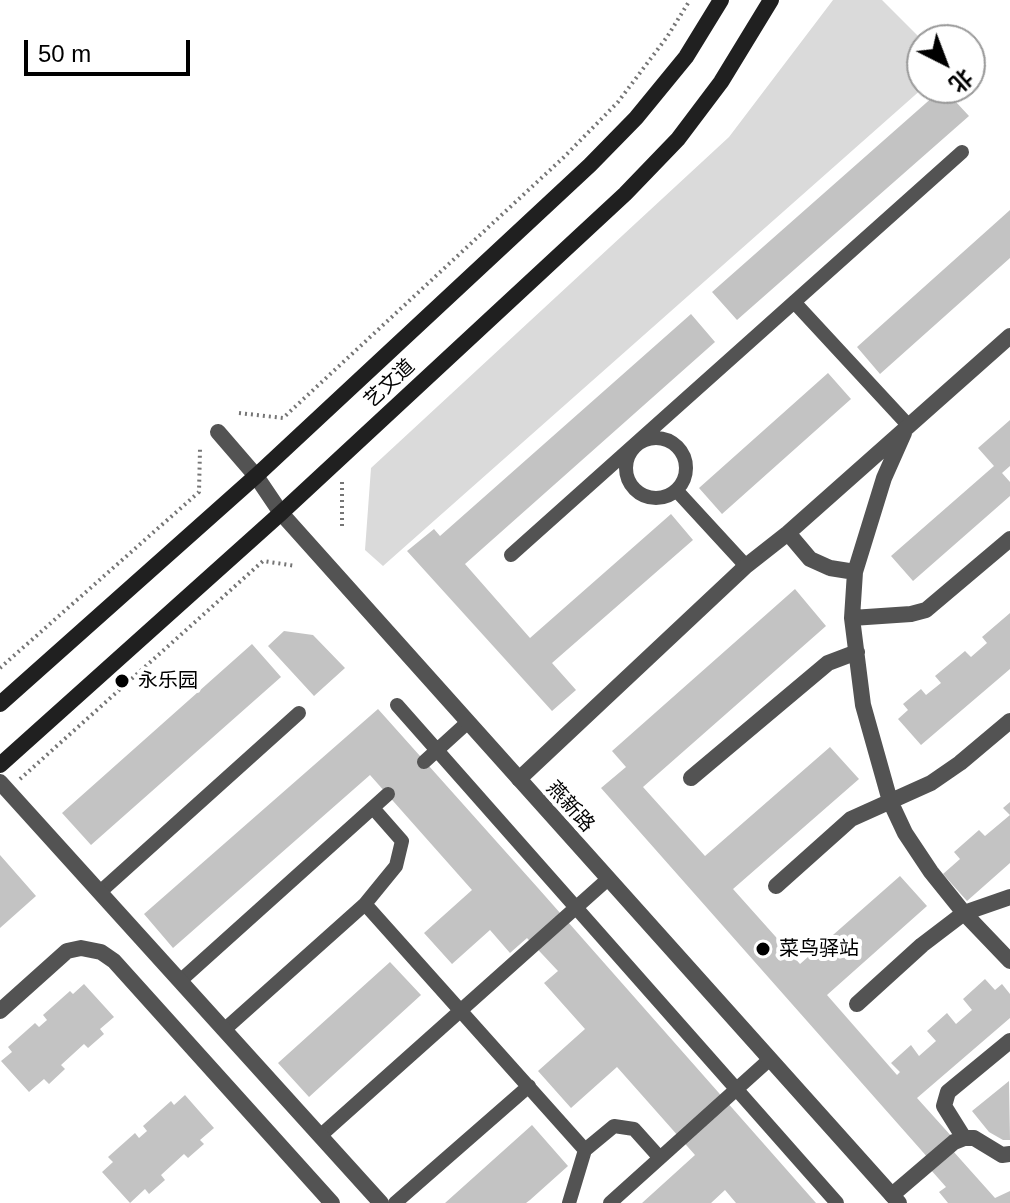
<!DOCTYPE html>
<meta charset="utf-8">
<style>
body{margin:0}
#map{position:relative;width:1010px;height:1203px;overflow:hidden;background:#fff;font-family:Helvetica,"Noto Sans SC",sans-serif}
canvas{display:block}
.north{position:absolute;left:906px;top:24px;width:80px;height:80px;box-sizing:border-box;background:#fff;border:2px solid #999;border-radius:50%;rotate:138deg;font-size:22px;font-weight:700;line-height:32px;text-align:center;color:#000}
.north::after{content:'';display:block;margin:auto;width:28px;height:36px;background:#000;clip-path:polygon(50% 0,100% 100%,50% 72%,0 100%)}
.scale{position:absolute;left:24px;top:40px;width:166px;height:36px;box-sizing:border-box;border:4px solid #000;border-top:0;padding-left:10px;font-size:24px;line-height:28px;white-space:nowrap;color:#000;-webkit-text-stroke:6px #fff;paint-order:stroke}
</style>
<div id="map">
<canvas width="1010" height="1203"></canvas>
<div class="north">北</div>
<div class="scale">50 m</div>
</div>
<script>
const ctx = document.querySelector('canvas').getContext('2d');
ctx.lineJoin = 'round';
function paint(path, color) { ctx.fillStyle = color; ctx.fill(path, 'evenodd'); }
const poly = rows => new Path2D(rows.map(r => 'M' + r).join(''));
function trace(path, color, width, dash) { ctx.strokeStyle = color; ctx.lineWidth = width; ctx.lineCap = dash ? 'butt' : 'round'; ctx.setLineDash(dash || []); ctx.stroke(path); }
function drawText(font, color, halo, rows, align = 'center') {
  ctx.font = font + ' Helvetica,"Noto Sans SC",sans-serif'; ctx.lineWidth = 8; ctx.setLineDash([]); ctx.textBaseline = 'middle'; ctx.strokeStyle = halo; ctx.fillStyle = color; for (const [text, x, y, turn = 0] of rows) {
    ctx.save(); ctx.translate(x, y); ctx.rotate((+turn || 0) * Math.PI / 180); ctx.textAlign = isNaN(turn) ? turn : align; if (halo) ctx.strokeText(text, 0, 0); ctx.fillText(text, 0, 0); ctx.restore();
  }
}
paint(poly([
 [833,0,882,0,922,40,923,88,383,566,365,550,371,468,729,137]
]), '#dadada');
paint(poly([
 [943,88,969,116,737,320,712,292],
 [1010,210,1010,258,880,374,857,347],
 [691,314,715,342,465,564,530,638,671,514,693,540,552,663,576,690,552,711,407,551,434,529,440,536],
 [828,373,851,399,722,514,699,488],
 [1010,420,1010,466,1002,473,1010,482,1010,496,913,581,891,556,994,466,978,448],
 [795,589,826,626,643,787,705,856,830,747,859,779,733,889,800,964,900,876,927,906,827,995,897,1075,900,1072,891,1063,911,1045,919,1056,936,1041,927,1031,947,1013,956,1024,972,1010,963,999,985,979,995,990,1002,984,1010,994,1010,1018,917,1098,953,1138,929,1159,601,788,626,767,612,751],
 [1010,613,1010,669,921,745,898,719,908,710,903,704,921,689,926,695,941,683,935,676,965,651,971,657,987,643,982,637],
 [284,631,313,635,345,668,314,696,268,646],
 [252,644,281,677,91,845,62,813],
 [378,709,538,888,816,1203,736,1203,725,1190,711,1203,642,1203,695,1155,617,1067,571,1108,538,1071,585,1029,544,983,558,971,527,938,510,953,490,930,452,964,424,933,472,890,370,775,173,948,144,914],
 [1010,802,1010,863,967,901,943,874,960,859,954,852,979,830,985,836,1010,815,1003,808],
 [0,855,36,896,0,928],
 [390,962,421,995,309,1097,278,1063],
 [84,984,114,1017,100,1029,104,1034,88,1048,84,1044,61,1065,65,1069,49,1084,44,1079,29,1092,1,1061,12,1052,8,1047,35,1023,39,1027,47,1020,43,1015,70,991,73,994],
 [1009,1081,1010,1140,1003,1140,989,1132,972,1111],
 [185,1095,214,1128,200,1140,204,1144,188,1158,184,1154,161,1175,165,1180,149,1194,145,1189,130,1203,102,1172,113,1162,108,1157,135,1133,139,1138,147,1131,143,1126,171,1101,174,1105],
 [532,1125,568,1166,530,1200,526,1203,445,1203],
 [953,1151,995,1198,1010,1191,1010,1203,948,1203,939,1192,946,1187,931,1170]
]), '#c3c3c3');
trace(poly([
 [239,413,283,418,564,157,618,102,667,37,690,0],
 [342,526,342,480],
 [0,668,199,492,200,449],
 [20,779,263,561,296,566]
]), '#757575', 4, [2, 4]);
trace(poly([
 [795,303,908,425],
 '626 468a30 30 0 1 1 60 0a30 30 0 1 1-60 0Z',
 [677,491,746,566],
 [511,555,962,152],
 [397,705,837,1203],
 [424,762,468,722],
 [100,892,299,713],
 [365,904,585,1150,569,1203],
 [180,981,388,794],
 [224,1030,365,904,396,866,402,841,373,808],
 [320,1136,608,879],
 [585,1150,614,1126,634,1129,660,1158],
 [395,1203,529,1086],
 [610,1203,770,1059]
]), '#535353', 14);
trace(poly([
 [904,433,884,478,855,572,852,618,863,705,890,801,905,833,931,872,964,913,1010,961],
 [788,533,810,559,830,568,855,572],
 [852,618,911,614,926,610,1010,539],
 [691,778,828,663,857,652],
 [519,779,746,566,788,533,1010,336],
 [0,782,381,1203],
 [776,886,851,819,931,783,960,763,1010,721],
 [857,1004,922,945,964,913,1010,897],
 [0,1011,67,951,81,948,101,952,114,961,332,1203],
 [964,1138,944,1106,948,1092,1010,1041],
 [892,1195,954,1142,964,1138,974,1138,1002,1155,1010,1154]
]), '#535353', 16);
trace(poly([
 [218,432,256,476,281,513,899,1203]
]), '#535353', 16);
trace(poly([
 [0,704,256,476,590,165,636,118,686,57,721,0],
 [0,765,281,513,625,194,678,139,721,82,771,0]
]), '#202020', 16);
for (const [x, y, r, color] of [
 [122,681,8,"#000"],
 [763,949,8,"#000"]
]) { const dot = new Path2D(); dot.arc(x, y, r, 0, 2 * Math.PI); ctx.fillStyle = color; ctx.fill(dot); trace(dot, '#fff', 3); }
drawText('20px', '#000', '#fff', [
 ["艺文道",390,384,-43],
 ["燕新路",570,807,48]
]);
drawText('20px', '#000', '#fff', [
 ["永乐园",138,681],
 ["菜鸟驿站",779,949]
], 'left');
</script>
